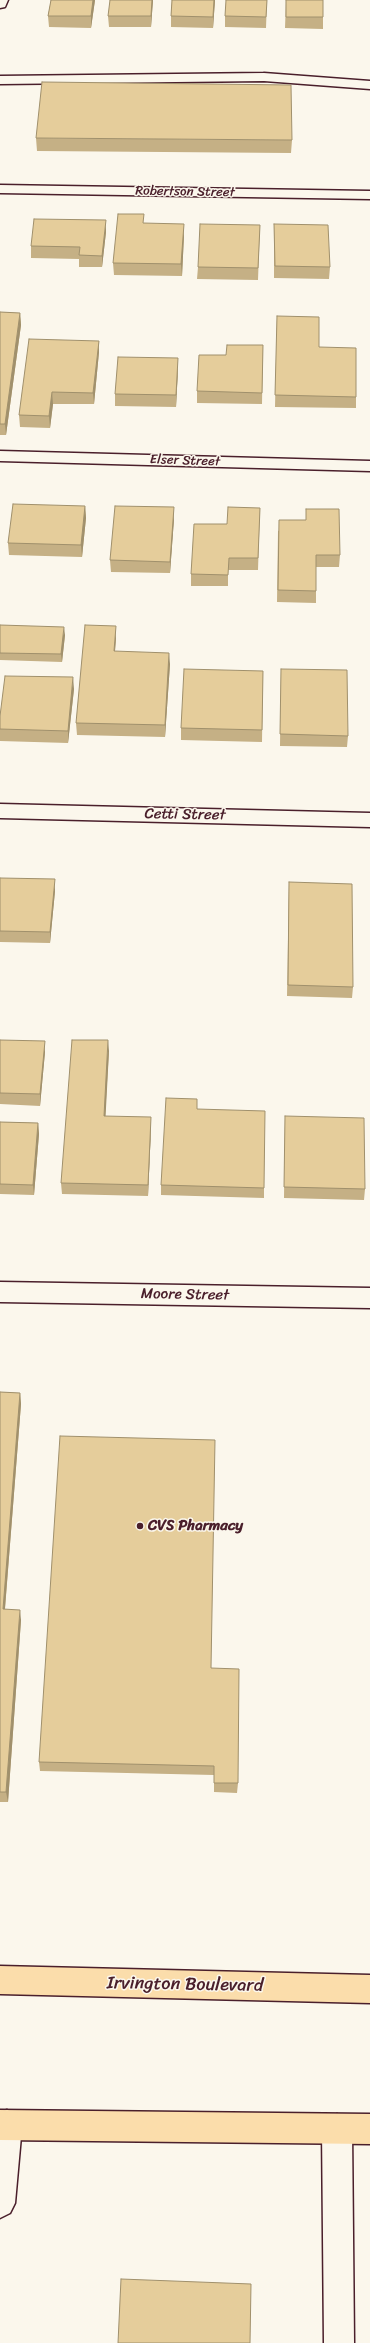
<!DOCTYPE html>
<style>
body{margin:0}
canvas{display:block;background:#fbf7ec}
</style>
<canvas width="370" height="2343"></canvas>
<script>
const ctx = document.querySelector('canvas').getContext('2d');
ctx.lineJoin = 'round';
const poly = rows => new Path2D(rows.map(r => 'M' + r).join(''));
function trace(path, color, width, dash) { ctx.strokeStyle = color; ctx.lineWidth = width; ctx.lineCap = dash ? 'butt' : 'round'; ctx.setLineDash(dash || []); ctx.stroke(path); }
function paint(path, color) { ctx.fillStyle = color; ctx.fill(path, 'evenodd'); }
function drawText(font, color, halo, rows, align = 'center') {
  ctx.font = font + ' Sriracha,sans-serif'; ctx.lineWidth = 3; ctx.setLineDash([]); ctx.textBaseline = 'middle'; ctx.strokeStyle = halo; ctx.fillStyle = color; for (const [text, x, y, turn = 0] of rows) {
    ctx.save(); ctx.translate(x, y); ctx.rotate((+turn || 0) * Math.PI / 180); ctx.textAlign = isNaN(turn) ? turn : align; if (halo) ctx.strokeText(text, 0, 0); ctx.fillText(text, 0, 0); ctx.restore();
  }
}
const minor = poly([
 [0,0,8,0,5,7,0,8,0,0],
 [264,73,370,81,370,89,264,81,0,84,0,76,264,73],
 [0,185,370,191,370,199,0,193,0,185],
 [0,451,370,461,370,471,0,461,0,451],
 [0,804,370,813,370,827,0,818,0,804],
 [0,1282,370,1288,370,1308,0,1302,0,1282],
 [7,2110,17,2115,22,2125,15,2203,10,2213,0,2218,0,2113,7,2110],
 [337,2114,347,2119,352,2129,354,2343,324,2343,322,2129,327,2119,337,2114]
]);
const major = poly([
 [0,1966,370,1975,370,2003,0,1994,0,1966],
 [0,2110,370,2114,370,2144,0,2140,0,2110]
]);
trace(minor, '#4a1f2b', 3);
trace(major, '#4a1f2b', 3);
paint(minor, '#fbf7ec');
paint(major, '#fbddab');
paint(poly([
 [51,0,95,0,91,28,49,27,48,16],
 [153,0,151,27,109,27,108,16],
 [172,0,215,0,213,28,171,27,171,16],
 [267,0,266,28,225,27,225,16],
 [286,0,323,17,323,29,285,28],
 [36,138,292,140,291,153,37,151],
 [144,223,184,235,182,276,114,275,113,263],
 [274,224,330,267,329,279,274,278],
 [260,225,258,280,197,279,198,267],
 [106,232,102,267,79,267,79,259,31,258,31,246],
 [0,312,20,313,21,325,6,435,0,435],
 [277,316,319,347,356,397,356,408,275,407],
 [99,341,99,352,94,404,53,404,50,428,20,427,19,415],
 [263,345,262,404,197,403,197,391,226,355],
 [178,369,176,407,115,406,115,394],
 [85,506,86,518,82,557,9,555,8,543],
 [260,508,258,570,228,570,228,586,191,586,191,574,227,524],
 [306,509,340,555,339,567,316,567,316,603,277,602,278,531,306,520],
 [174,519,170,573,111,572,110,560],
 [0,625,65,635,62,662,0,660],
 [116,638,115,651,170,664,165,737,77,735,76,723],
 [281,669,348,736,347,747,280,746],
 [263,671,262,742,181,740,181,728],
 [74,689,68,743,0,741,0,716],
 [0,878,55,891,50,943,0,942],
 [289,882,353,987,352,998,287,996],
 [0,1040,45,1052,40,1106,0,1104],
 [109,1051,105,1116,151,1128,148,1196,62,1194,61,1183],
 [197,1109,264,1188,264,1198,161,1195,161,1185],
 [285,1116,365,1189,364,1200,284,1198],
 [0,1122,38,1123,39,1134,34,1195,0,1194],
 [0,1392,20,1393,21,1404,5,1609,21,1620,8,1802,0,1802],
 [211,1668,238,1783,237,1793,214,1792,214,1775,40,1771,39,1762]
]), '#c5b085');
paint(poly([
 [93,0,95,0,91,28,91,16],
 [152,0,153,0,151,27,151,16],
 [214,0,215,0,213,28,213,17],
 [106,220,106,232,102,267,102,256],
 [184,224,184,235,182,276,181,264],
 [20,313,21,325,6,435,5,424],
 [99,341,99,352,94,404,93,393],
 [178,358,178,369,176,407,176,395],
 [52,392,53,404,50,428,49,416],
 [85,506,86,518,82,557,81,545],
 [174,507,174,519,170,573,170,562],
 [116,626,116,638,114,663,114,651],
 [64,627,65,635,62,662,61,654],
 [169,653,170,664,165,737,165,725],
 [73,677,74,689,68,743,68,731],
 [55,879,55,891,50,943,50,932],
 [108,1040,109,1051,105,1127,104,1116],
 [45,1041,45,1052,40,1106,40,1094],
 [151,1117,151,1128,148,1196,148,1185],
 [38,1123,39,1134,34,1195,33,1185],
 [20,1393,21,1404,4,1620,3,1609],
 [20,1610,21,1620,8,1802,6,1792]
]), '#a0906c');
const building = poly([
 [51,0,93,0,91,16,48,16,51,0],
 [110,0,152,0,151,16,108,16,110,0],
 [172,0,214,0,213,17,171,16,172,0],
 [226,0,267,0,266,17,225,16,226,0],
 [286,0,323,0,323,17,286,17,286,0],
 [42,82,291,85,292,140,36,138,42,82],
 [118,214,144,214,143,223,184,224,181,264,113,263,118,214],
 [34,219,106,220,102,256,79,255,80,247,31,246,34,219],
 [200,224,260,225,258,268,198,267,200,224],
 [274,224,328,225,330,267,275,266,274,224],
 [0,312,20,313,5,424,0,424,0,312],
 [277,316,319,317,319,347,356,348,356,397,275,395,277,316],
 [29,339,99,341,93,393,52,392,49,416,19,415,29,339],
 [227,345,263,345,262,393,197,391,199,355,226,355,227,345],
 [118,357,178,358,176,395,115,394,118,357],
 [13,504,85,506,81,545,8,543,13,504],
 [115,506,174,507,170,562,110,560,115,506],
 [228,507,260,508,258,558,229,558,228,575,191,574,194,524,227,524,228,507],
 [306,509,339,509,340,555,316,555,316,591,278,590,279,520,306,520,306,509],
 [0,625,64,627,61,654,0,653,0,625],
 [85,625,116,626,114,651,169,653,165,725,76,723,85,625],
 [184,669,263,671,262,730,181,728,184,669],
 [281,669,347,670,348,736,280,734,281,669],
 [5,676,73,677,68,731,0,729,0,716,5,676],
 [0,878,55,879,50,932,0,931,0,878],
 [289,882,352,884,353,987,288,985,289,882],
 [0,1040,45,1041,40,1094,0,1093,0,1040],
 [72,1040,108,1040,104,1116,151,1117,148,1185,61,1183,72,1040],
 [166,1098,197,1099,197,1109,265,1111,264,1188,161,1185,166,1098],
 [285,1116,364,1118,365,1189,284,1187,285,1116],
 [0,1122,38,1123,33,1185,0,1184,0,1122],
 [0,1392,20,1393,3,1609,20,1610,6,1792,0,1792,0,1392],
 [60,1436,215,1440,211,1668,239,1669,238,1783,214,1783,214,1766,39,1762,60,1436],
 [121,2279,251,2284,250,2343,118,2343,121,2279]
]);
paint(building, '#e5cd9b');
trace(building, '#a0906c', 1);
for (const [x, y, r, color] of [
 [140,1526,4,"#4a1f2b"]
]) { const dot = new Path2D(); dot.arc(x, y, r, 0, 2 * Math.PI); ctx.fillStyle = color; ctx.fill(dot); trace(dot, '#fbf7ec', 1.5); }
drawText('13px', '#4a1f2b', '#fbf7ec', [
 ["Robertson Street",185,192,1],
 ["Elser Street",185,461,2]
]);
drawText('15px', '#4a1f2b', '#fbf7ec', [
 ["Cetti Street",185,815,1],
 ["Moore Street",185,1295,1]
]);
drawText('bold 15px', '#4a1f2b', '#fbf7ec', [
 ["CVS Pharmacy",148,1526]
], 'left');
drawText('18px', '#4a1f2b', '#fbf7ec', [
 ["Irvington Boulevard",185,1985,1]
]);
</script>
